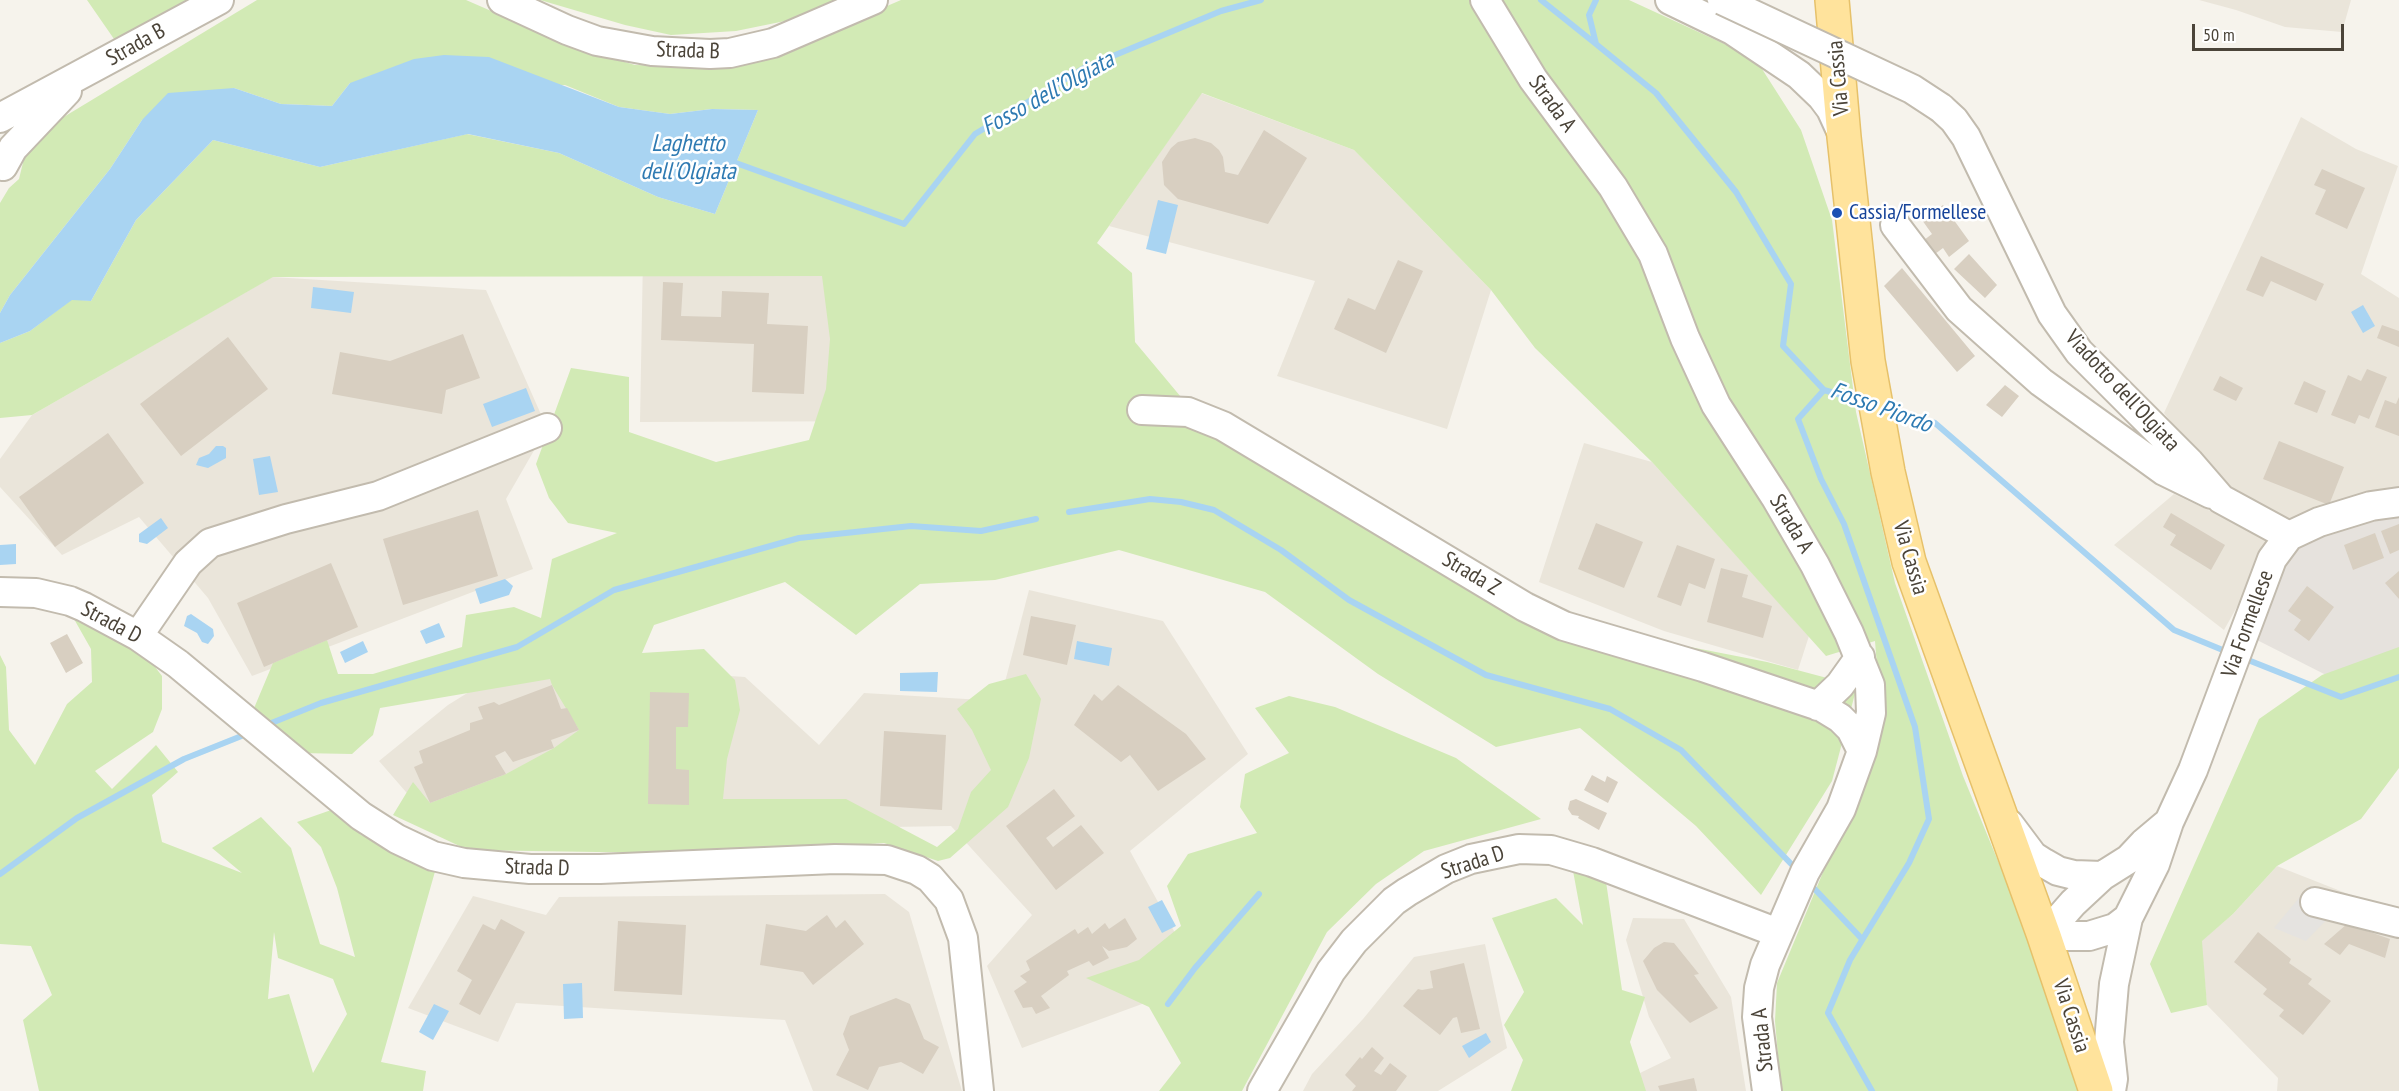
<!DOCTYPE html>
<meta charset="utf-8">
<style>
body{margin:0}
#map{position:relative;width:2399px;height:1091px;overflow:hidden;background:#f6f3ec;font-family:"PT Sans Narrow",sans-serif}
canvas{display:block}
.scale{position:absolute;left:2192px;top:24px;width:152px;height:27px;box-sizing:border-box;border:3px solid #4b4439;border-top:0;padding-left:8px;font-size:18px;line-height:21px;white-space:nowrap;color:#4b4439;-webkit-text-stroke:4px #fff;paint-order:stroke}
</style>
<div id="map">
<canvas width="2399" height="1091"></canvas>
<div class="scale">50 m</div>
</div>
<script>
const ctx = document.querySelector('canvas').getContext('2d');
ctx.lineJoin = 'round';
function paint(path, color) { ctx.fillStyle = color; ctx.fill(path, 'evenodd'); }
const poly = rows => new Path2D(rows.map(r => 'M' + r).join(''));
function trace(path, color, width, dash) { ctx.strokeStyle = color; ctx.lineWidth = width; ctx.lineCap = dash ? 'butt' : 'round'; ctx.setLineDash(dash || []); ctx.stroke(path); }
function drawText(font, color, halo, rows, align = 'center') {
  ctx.font = font + ' "PT Sans Narrow",sans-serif'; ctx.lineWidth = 5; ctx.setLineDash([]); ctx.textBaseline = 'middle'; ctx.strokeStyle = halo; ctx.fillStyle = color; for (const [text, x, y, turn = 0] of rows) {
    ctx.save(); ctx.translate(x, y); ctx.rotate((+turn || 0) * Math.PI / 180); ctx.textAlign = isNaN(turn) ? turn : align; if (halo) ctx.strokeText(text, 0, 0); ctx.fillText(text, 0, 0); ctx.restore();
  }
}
paint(poly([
 [2199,0,2351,0,2342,32,2285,27,2236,10],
 [1201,93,1354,150,1491,290,1447,429,1277,376,1315,281,1109,226],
 [2301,117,2356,149,2398,166,2361,274,2399,298,2399,491,2377,494,2286,520,2226,493,2164,413],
 [954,252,917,421,640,422,643,255],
 [272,277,486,290,547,428,506,499,533,569,252,676,208,598,139,517,62,555,0,487,0,459,32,415],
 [1584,443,1652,462,1809,636,1798,670,1664,631,1539,582],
 [2174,494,2274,541,2224,630,2114,545],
 [1029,590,1163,621,1248,754,1130,851,1202,982,1022,1048,987,966,1032,915,951,826,651,831,426,815,379,761,448,705,498,674,640,670,745,677,819,745,864,693,1000,701],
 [2277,866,2399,914,2399,1091,2277,1091,2278,1078,2207,1005,2201,941,2233,914],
 [885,894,909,912,962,1091,813,1091,785,1020,516,1003,498,1042,408,1008,473,896,546,915,559,897],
 [1633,918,1684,919,1731,997,1746,1091,1643,1091,1640,1073,1671,1058,1649,1017,1626,940],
 [1485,944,1507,1048,1438,1091,1303,1091,1312,1074,1363,1019,1414,957]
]), '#eae5da');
paint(poly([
 [2399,513,2399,649,2332,678,2257,640,2283,563,2297,544,2325,532]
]), '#e6e2dd');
paint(poly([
 [87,0,191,0,114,39],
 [257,0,466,0,574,47,635,65,687,66,736,66,785,50,901,0,1629,0,1755,58,1801,130,1832,220,1856,412,1895,583,1963,776,2040,963,2078,1091,1781,1091,1775,1021,1777,983,1882,730,1875,641,1826,656,1652,462,1535,348,1491,290,1354,150,1202,93,1097,243,1132,273,1135,342,1196,415,1547,619,1767,662,1857,686,1832,781,1761,895,1696,826,1580,728,1496,747,1378,674,1265,592,1119,550,995,580,920,584,856,635,785,582,654,625,642,653,704,649,735,680,740,710,727,759,723,799,846,799,937,847,958,829,971,792,991,770,972,730,957,709,989,684,1026,674,1041,699,1029,758,1008,807,950,858,938,861,884,843,726,854,468,850,393,815,413,782,430,803,506,774,554,748,579,730,552,685,550,679,380,708,373,735,352,754,299,753,252,713,273,663,327,640,338,674,373,674,462,647,466,615,514,607,541,618,552,559,617,533,568,523,549,498,536,464,571,368,629,377,629,432,716,462,809,440,826,389,830,339,822,276,273,277,32,415,0,418,0,343,30,331,72,299,91,301,136,220,213,140,320,167,467,134,559,153,658,197,715,214,758,110,712,109,670,114,619,107,565,85,350,83,332,106,281,104,234,88,142,120,110,169,10,295,0,313,0,203,9,188,19,179,29,138],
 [540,0,835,0,790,20,736,31,671,35,625,25],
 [74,619,96,621,135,641,162,676,162,709,153,732,95,771,112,789,156,745,178,772,152,795,162,842,242,873,212,848,261,817,291,848,320,944,355,957,337,888,321,847,297,822,334,809,361,835,436,868,381,1062,426,1071,423,1091,39,1091,23,1020,52,995,31,946,0,944,0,655,6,667,9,730,35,765,67,704,92,682,91,649],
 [274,932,278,958,333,979,347,1014,313,1073,289,994,268,999],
 [2399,647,2399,768,2361,819,2277,866,2233,914,2202,941,2207,1005,2171,1013,2150,964,2259,719,2322,675],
 [1289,696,1335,707,1456,758,1541,819,1424,851,1376,884,1327,932,1242,1091,1159,1091,1181,1063,1149,1007,1086,978,1139,960,1181,926,1167,886,1188,854,1257,833,1240,807,1245,774,1289,753,1255,708],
 [1571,860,1605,875,1622,990,1645,997,1630,1042,1646,1091,1511,1091,1523,1060,1504,1025,1524,992,1492,918,1556,898,1583,925]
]), '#d2eab5');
paint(poly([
 [2309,886,2342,904,2306,941,2274,928]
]), '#e5e3e0');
paint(poly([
 [444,55,489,57,619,107,670,114,712,109,758,110,715,214,658,197,559,153,468,134,320,167,213,140,136,220,91,301,72,300,30,331,0,343,0,313,10,295,110,169,142,120,168,93,234,88,281,104,332,106,350,83,414,59],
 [1158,200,1178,205,1166,254,1146,249],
 [313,287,354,292,351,313,311,308],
 [2363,305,2375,326,2363,333,2351,312],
 [526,388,535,411,492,427,483,404],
 [216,446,223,446,226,448,226,458,208,468,196,465,199,458,209,454],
 [270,456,278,492,259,495,253,459],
 [161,518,168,528,147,544,139,542,139,534],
 [16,544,16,564,0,565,0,545],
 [505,579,513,586,509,595,480,604,475,589],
 [191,614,213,629,214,636,208,644,202,642,197,633,184,626,187,616],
 [439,623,445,637,426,644,420,631],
 [363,641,368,652,345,663,340,652],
 [1077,641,1112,648,1109,666,1074,659],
 [938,672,937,692,900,691,900,673],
 [1162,900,1176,926,1162,933,1148,907],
 [582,983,583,1018,564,1019,563,984],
 [434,1004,449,1011,433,1040,419,1032],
 [1486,1033,1491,1042,1469,1058,1462,1046]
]), '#a9d4f2');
trace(poly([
 [1541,0,1596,44],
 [1596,0,1589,15,1596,44,1656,93,1736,192,1791,284,1783,346,1824,390,1865,402],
 [736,163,904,224,975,134,1084,68,1221,11,1261,0],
 [1824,390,1798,419,1821,479,1844,524,1915,727,1929,819,1909,863,1850,960,1828,1013,1872,1091],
 [1886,409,1935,423,2174,630,2230,653],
 [1069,512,1150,499,1181,502,1214,510,1281,550,1349,600,1486,675,1610,709,1681,750,1798,871],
 [2243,658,2341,697,2399,677],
 [264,726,321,703,517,647,614,590,799,538,911,526,981,531,1036,519],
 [0,874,77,818,184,759,249,733],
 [1809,883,1862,939],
 [1168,1004,1195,968,1259,894]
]), '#a9d4f2', 6);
paint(poly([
 [1264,130,1307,158,1268,224,1178,199,1164,185,1162,162,1171,148,1178,142,1195,138,1211,143,1219,150,1223,157,1225,172,1238,175],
 [2322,169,2365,188,2347,229,2315,214,2326,190,2314,185],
 [1943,205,1969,241,1949,257,1943,248,1935,254,1924,240,1932,234,1922,220],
 [1969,254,1997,285,1985,298,1954,269],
 [2261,256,2324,284,2316,301,2271,281,2263,297,2246,290],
 [1398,260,1423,271,1386,353,1334,329,1348,298,1375,310],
 [1902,268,1975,356,1957,372,1884,286],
 [663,282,683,283,681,316,721,317,722,291,769,293,767,324,808,326,804,394,752,392,754,344,661,340],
 [2382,325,2399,331,2399,347,2377,338],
 [463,334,480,378,446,390,442,414,332,394,340,352,390,361],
 [228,337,268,389,181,456,140,404],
 [2367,369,2387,377,2369,419,2359,415,2355,424,2331,415,2348,375,2361,381],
 [2220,376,2243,388,2236,401,2213,390],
 [2304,381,2326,391,2317,413,2294,404],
 [2005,385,2019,396,2002,417,1986,405],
 [2399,397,2399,436,2375,427,2385,400,2396,404],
 [108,433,144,483,55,547,19,497],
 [2279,441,2344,467,2329,505,2263,479],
 [478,510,498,576,403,605,383,539],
 [2171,513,2225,545,2211,570,2170,545,2176,535,2163,527],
 [1596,523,1643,542,1624,588,1578,569],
 [2399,524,2399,550,2390,554,2381,531],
 [2375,533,2384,558,2353,570,2344,545],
 [1677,545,1715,559,1705,589,1689,583,1681,606,1657,597],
 [331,563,358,627,264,667,237,603],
 [1721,568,1748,575,1742,597,1772,606,1763,638,1707,622],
 [2399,571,2399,599,2385,583],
 [2307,586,2334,607,2309,641,2294,630,2301,620,2288,611],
 [1031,616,1076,625,1067,665,1023,655],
 [67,634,83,663,66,673,50,643],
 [552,685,561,709,567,708,579,730,551,740,554,748,513,762,505,751,495,756,506,774,430,803,414,767,423,763,419,751,470,730,470,723,483,719,478,707,494,702,499,705],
 [1118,685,1186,734,1206,759,1158,791,1130,755,1121,762,1074,725,1094,694,1102,701],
 [650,692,689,693,688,727,676,727,676,769,689,770,689,805,648,804],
 [884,731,946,735,942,810,880,806],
 [1592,775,1605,782,1607,776,1618,782,1608,803,1584,790],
 [1054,789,1075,816,1046,838,1053,847,1081,825,1104,853,1056,890,1006,826],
 [1576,799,1607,813,1599,830,1578,818,1579,816,1572,815,1568,809,1570,801],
 [827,915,836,928,845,920,864,944,813,985,803,972,760,965,766,924,806,931],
 [1125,918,1137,939,1127,947,1109,951,1102,946,1109,958,1093,966,1089,961,1067,971,1069,975,1041,996,1050,1008,1036,1014,1032,1007,1023,1008,1014,991,1027,982,1020,976,1030,970,1026,961,1075,929,1078,934,1088,927,1092,934,1105,923,1109,929],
 [501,919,525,932,480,1015,459,1004,472,980,457,971,483,924,495,930],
 [618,921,686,925,682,995,614,991],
 [2347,924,2390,939,2385,958,2349,944,2340,955,2324,944],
 [2258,932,2291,959,2289,963,2312,979,2308,984,2331,1001,2303,1035,2279,1016,2284,1010,2263,994,2267,989,2234,962],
 [1664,942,1674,943,1699,974,1694,975,1718,1008,1690,1023,1657,990,1643,961,1654,948],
 [1464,963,1480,1029,1461,1033,1457,1017,1453,1018,1440,1035,1403,1006,1418,989,1422,990,1433,988,1430,971],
 [896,998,910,1004,924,1039,939,1047,923,1074,901,1062,879,1067,868,1090,836,1075,849,1050,843,1034,850,1016],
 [1372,1047,1384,1058,1374,1071,1381,1075,1390,1063,1407,1076,1396,1091,1352,1091,1356,1086,1345,1075,1360,1057,1362,1059],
 [1694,1078,1697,1091,1660,1091,1658,1086]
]), '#d8cfc1');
const minor = poly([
 [502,0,567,30,597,41,652,51,710,54,730,53,773,43,873,0],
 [1485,0,1533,79,1613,187,1653,254,1685,338,1716,405,1776,498,1815,565,1849,633,1870,685,1871,713,1862,751,1841,809,1805,872,1765,965,1759,988,1757,1017,1767,1091],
 [1670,0,1732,30,1799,75,1822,97,1831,109,1842,133],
 [1941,108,1954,120,1966,137,2052,314,2079,352,2189,462,2221,499,2289,536],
 [0,118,219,0],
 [3,166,13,148,67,91],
 [1895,225,1959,309,2041,382,2164,471,2211,494],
 [1142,410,1188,412,1223,426,1525,607,1564,626,1703,667,1822,707,1840,718,1851,729,1862,751],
 [0,592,36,593,70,601,84,607,138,636,178,664,361,816,397,839,433,856,464,863,530,869,600,869,835,859,887,860,917,870,930,878,949,900,963,938,979,1091],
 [138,636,188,563,210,543,286,519,378,496,547,428],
 [1818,706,1840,685,1860,657],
 [2009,824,2033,856,2044,863,2058,871,2074,875,2102,876],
 [2315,902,2399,923],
 [2044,936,2073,903,2102,876,2129,859,2144,843,2169,822],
 [2044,936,2089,936,2115,928,2128,918],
 [1262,1091,1331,971,1354,941,1394,901,1407,892,1446,869,1471,859,1519,849,1551,850,1592,862,1778,933],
 [2111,1091,2113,1079,2109,1042,2114,984,2128,918,2155,864,2169,822,2193,770,2272,559,2289,536,2319,522,2371,506,2399,502]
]);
const major = poly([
 [1832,0,1844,137,1868,361,1888,472,1909,562,2044,936,2096,1091]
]);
trace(minor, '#c2bbae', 32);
trace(major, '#e6c16a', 36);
trace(minor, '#fff', 28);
trace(major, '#ffe39c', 33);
const minorBridge = poly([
 [1722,0,1912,89,1941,108]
]);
trace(minorBridge, '#c2bbae', 32, []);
trace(minorBridge, '#fff', 28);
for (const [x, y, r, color] of [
 [1837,213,6,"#1a4fb4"]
]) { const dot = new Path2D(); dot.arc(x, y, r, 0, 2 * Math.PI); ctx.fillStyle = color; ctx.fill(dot); trace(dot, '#fff', 2); }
drawText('22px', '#4b4439', '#fff', [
 ["Strada B",136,45,-29],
 ["Strada B",688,51,2],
 ["Via Cassia",1839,78,-95],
 ["Strada A",1552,104,54],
 ["Viadotto dell'Olgiata",2122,391,47],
 ["Strada A",1791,524,59],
 ["Via Cassia",1910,558,74],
 ["Strada Z",1471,574,31],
 ["Strada D",111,623,28],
 ["Via Formellese",2248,624,-70],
 ["Strada D",1473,863,-18],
 ["Strada D",537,868,2],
 ["Via Cassia",2071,1016,72],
 ["Strada A",1763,1040,-96]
]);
drawText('22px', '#164399', '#fff', [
 ["Cassia/Formellese",1849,213]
], 'left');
drawText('italic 24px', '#2e7ab2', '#fff', [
 ["Fosso dell’Olgiata",1048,94,-29],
 ["Laghetto",688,144],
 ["dell'Olgiata",688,172],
 ["Fosso Piordo",1881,408,20]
]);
</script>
